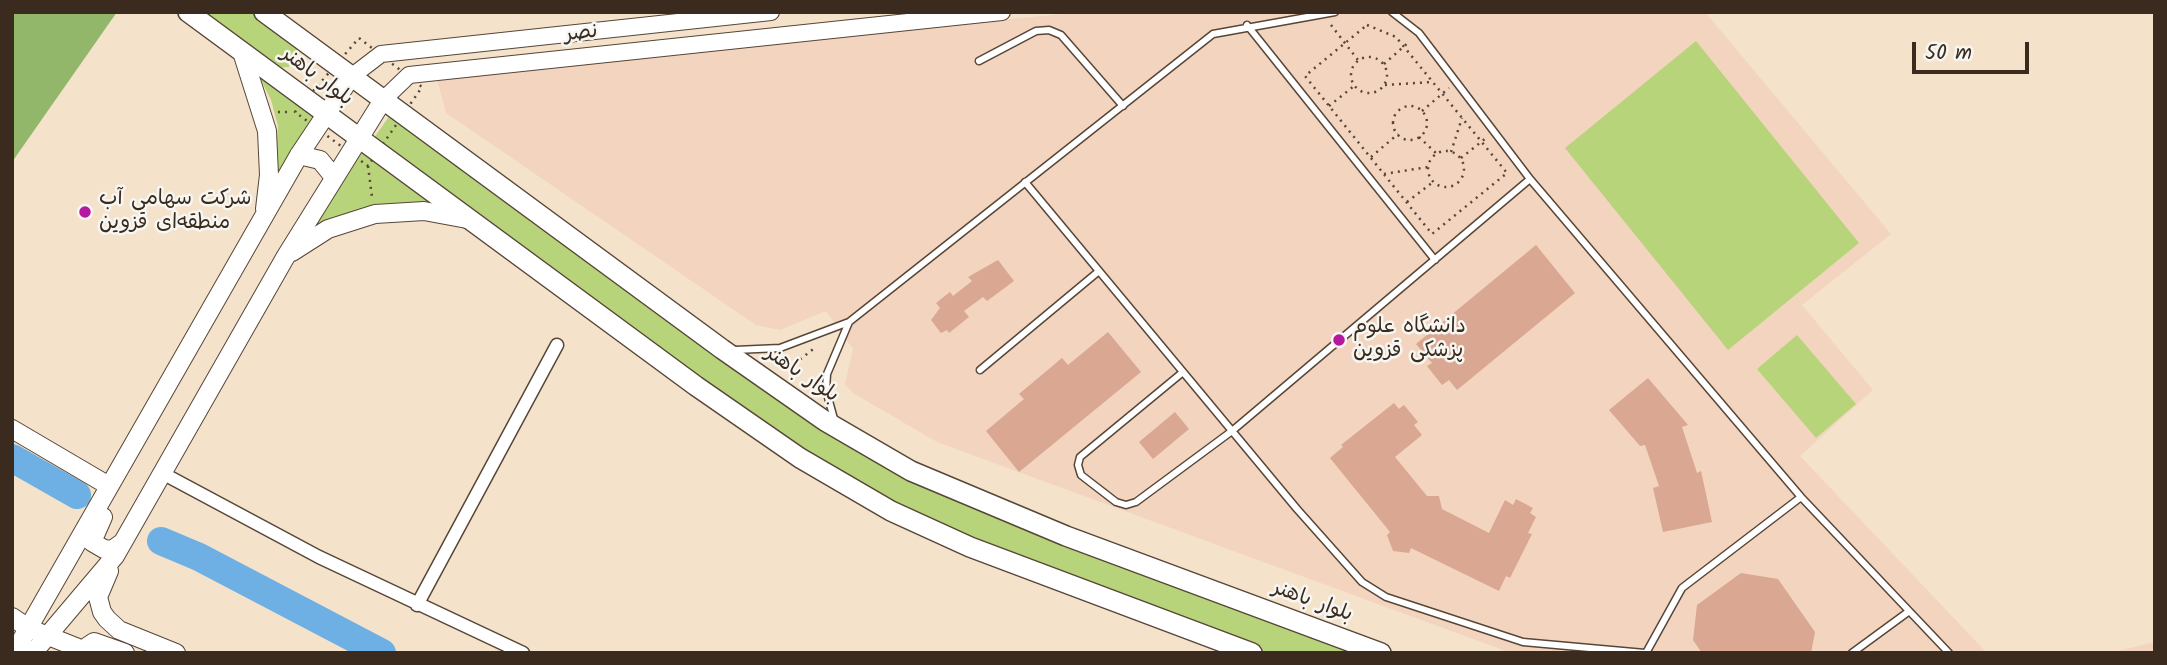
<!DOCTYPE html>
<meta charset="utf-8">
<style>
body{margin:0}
#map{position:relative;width:2167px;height:665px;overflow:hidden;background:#f5e2cb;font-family:Kalam,sans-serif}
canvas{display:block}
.frame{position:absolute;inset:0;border:14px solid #3b2a1e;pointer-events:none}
.scale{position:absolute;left:1912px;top:42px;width:117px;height:32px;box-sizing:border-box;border:4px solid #3b2a1e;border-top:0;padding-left:9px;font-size:21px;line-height:24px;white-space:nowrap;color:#3b2a1e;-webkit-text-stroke:5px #f6f6f2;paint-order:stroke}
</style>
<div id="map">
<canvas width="2167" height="665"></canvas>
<div class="frame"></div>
<div class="scale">50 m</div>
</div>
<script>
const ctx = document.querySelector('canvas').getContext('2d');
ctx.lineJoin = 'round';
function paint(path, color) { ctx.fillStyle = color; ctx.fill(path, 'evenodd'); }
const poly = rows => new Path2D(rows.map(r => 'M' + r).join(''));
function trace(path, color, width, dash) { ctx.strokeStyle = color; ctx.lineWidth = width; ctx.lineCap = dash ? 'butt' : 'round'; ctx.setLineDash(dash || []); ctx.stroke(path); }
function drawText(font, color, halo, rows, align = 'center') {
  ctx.font = font + ' Kalam,"Playpen Sans Arabic",sans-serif'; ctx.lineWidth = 5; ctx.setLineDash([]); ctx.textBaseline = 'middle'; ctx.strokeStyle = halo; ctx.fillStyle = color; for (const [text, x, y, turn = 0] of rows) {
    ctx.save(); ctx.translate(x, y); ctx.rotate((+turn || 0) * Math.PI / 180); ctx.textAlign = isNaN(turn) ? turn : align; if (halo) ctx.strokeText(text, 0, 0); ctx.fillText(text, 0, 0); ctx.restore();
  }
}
paint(poly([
 [1083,12,1705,12,1891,234,1802,305,1873,390,1800,456,1987,653,1511,653,937,442,853,393,845,384,853,349,826,311,780,330,756,325,446,113,436,75],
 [2155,642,2155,653,2109,653]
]), '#f3d4bf');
paint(poly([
 [189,12,264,12,295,42,298,55,289,67,275,68],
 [1696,41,1859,243,1728,350,1565,148],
 [258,74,314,116,274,184,278,126,271,100],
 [395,108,911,471,1381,653,1252,653,891,511,471,220,375,214,286,256,357,137,369,145],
 [1797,335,1856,404,1816,438,1757,369]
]), '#b8d47a');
paint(poly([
 [12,12,117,12,12,162]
]), '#92b66a');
trace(poly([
 [12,458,77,495],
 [161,541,199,557,382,653]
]), '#6eb0e3', 28);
paint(poly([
 [1536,245,1575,293,1457,390,1449,380,1442,385,1427,366,1432,363,1416,344],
 [998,260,1014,281,987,301,983,297,964,311,969,317,949,333,947,330,941,333,931,320,940,308,936,303,950,292,953,296,972,281,968,277],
 [1108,332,1141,372,1019,472,986,431,1024,399,1019,394,1062,358,1068,365],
 [1648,378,1688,425,1682,427,1697,473,1701,471,1712,522,1663,532,1653,488,1659,486,1645,445,1640,446,1609,410],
 [1394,403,1399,409,1404,405,1418,422,1414,425,1422,435,1395,457,1427,496,1439,496,1442,509,1489,533,1505,500,1513,505,1516,499,1533,508,1530,513,1536,517,1528,533,1532,534,1510,578,1506,576,1499,591,1411,548,1409,553,1393,551,1387,535,1390,532,1330,458,1343,447,1341,445],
 [1175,412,1189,429,1153,459,1139,442],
 [1741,573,1778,579,1815,632,1811,653,1702,653,1693,640,1697,605]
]), '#d9a792');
const service = poly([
 [1392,12,1419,33,1530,179,1801,497,1949,653],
 [1247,25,1435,260],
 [979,61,1036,31,1049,30,1061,35,1123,106],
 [1025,182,1297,509,1362,582,1386,597,1523,642,1645,653],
 [735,350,780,348,849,322,1213,34,1335,12],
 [980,370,1099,271],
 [1183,372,1080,457,1078,465,1081,475,1116,502,1126,505,1136,502,1232,431,1530,179],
 [834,419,826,390,827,374,849,322],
 [1646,653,1682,588,1801,497],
 [1852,653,1908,612]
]);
const minor = poly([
 [162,473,319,557,523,653],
 [417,605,557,345]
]);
const tertiary = poly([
 [351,77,381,54,771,12],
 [383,100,409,75,1002,12]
]);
const secondary = poly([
 [242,52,267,131,269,175,265,209],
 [299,155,320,160,333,176],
 [292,252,328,229,375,214,424,211,467,219],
 [12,429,109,486],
 [103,517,92,542,104,549,112,550,123,542],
 [109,571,98,597,102,612,107,619,119,630,176,653],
 [12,617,28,628,91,653],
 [93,652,88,646,94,642,125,653],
 [14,653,299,155,351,77],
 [33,653,115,556,286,256,383,100]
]);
const primary = poly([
 [188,12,696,386,800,458,891,511,970,547,1252,653],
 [264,12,722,349,825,421,911,471,1066,536,1381,653]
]);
trace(service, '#574638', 9);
trace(minor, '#574638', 15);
trace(tertiary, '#574638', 18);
trace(secondary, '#574638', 20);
trace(primary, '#574638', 22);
trace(poly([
 [1331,25,1358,60],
 [1367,25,1396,37,1507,173,1432,234,1305,76,1367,25],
 [359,38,422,87,368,166,295,112,359,38],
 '1351 75a18 18 0 1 1 36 0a18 18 0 1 1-36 0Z',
 [1384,64,1410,41],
 [1385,85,1432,82],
 [1329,106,1354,86],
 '1393 123a17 17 0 1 1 34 0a17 17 0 1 1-34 0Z',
 [1422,111,1449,88],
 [278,112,292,112],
 [1419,137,1437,154],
 '1428 169a18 18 0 1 1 36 0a18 18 0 1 1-36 0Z',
 [1451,152,1462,118],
 [1371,157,1398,134],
 [1461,158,1486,138],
 [368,166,372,197],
 [1384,174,1428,167],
 [1407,202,1433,182],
 [789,368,816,347]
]), '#574638', 2.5, [2, 5]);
trace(service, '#fff', 6);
trace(minor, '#fff', 12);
trace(tertiary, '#fff', 16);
trace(secondary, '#fff', 18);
trace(primary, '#fff', 19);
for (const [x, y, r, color] of [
 [85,212,7,"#b5179e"],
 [1339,340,7,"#b5179e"]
]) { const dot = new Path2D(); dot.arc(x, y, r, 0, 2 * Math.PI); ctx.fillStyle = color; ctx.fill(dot); trace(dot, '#f6f6f2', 2.5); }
drawText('21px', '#3b2a1e', '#f6f6f2', [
 ["نصر",581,35,-6],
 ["بلوار باهنر",316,78,37],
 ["بلوار باهنر",801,376,34],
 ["بلوار باهنر",1312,603,20]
]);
drawText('21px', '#3b2a1e', '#f6f6f2', [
 ["شرکت سهامی آب",99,200],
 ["منطقه‌ای قزوین",99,224],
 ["دانشگاه علوم",1353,328],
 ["پزشکی قزوین",1353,352]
], 'left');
</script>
